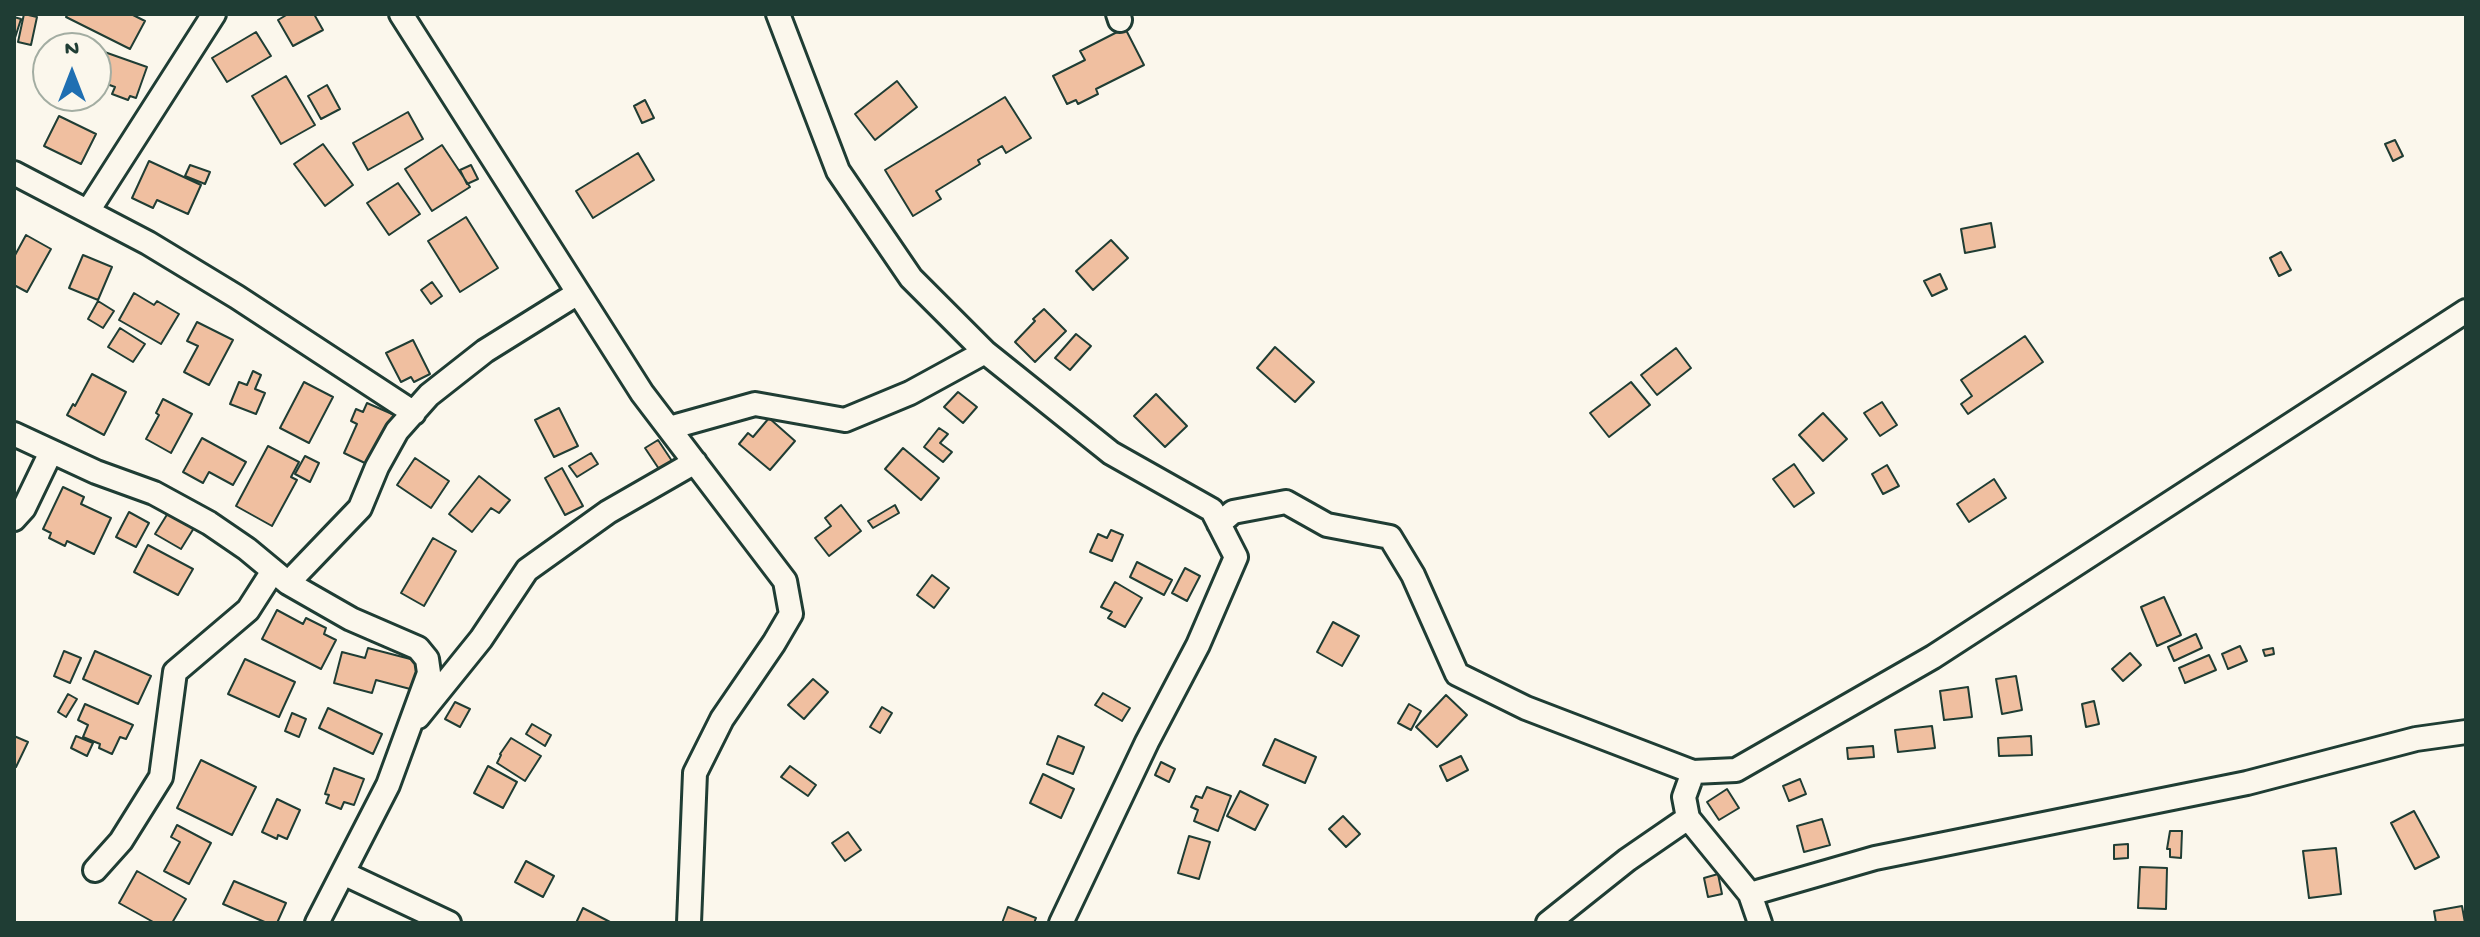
<!DOCTYPE html>
<html>
<head>
<meta charset="utf-8">
<style>
  body { margin:0 }
  #map { position:relative; width:2480px; height:937px; overflow:hidden; background:#fbf7ec; font-family:"Gochi Hand",sans-serif }
  canvas { display:block }
  .frame { position:absolute; inset:0; border:16px solid #1f3d34; pointer-events:none }
  .north { position:absolute; left:32px; top:32px; width:80px; height:80px; box-sizing:border-box; background:#fbf7ec; border:2px solid #a3ada2; border-radius:50%; rotate:0deg; font-size:22px; font-weight:700; line-height:32px; text-align:center; color:#1f3d34 }
  .north::after { content:''; display:block; margin:auto; width:28px; height:36px; background:#1f6fb2; clip-path:polygon(50% 0,100% 100%,50% 72%,0 100%) }
</style>
</head>
<body>
<div id="map">
<canvas width="2480" height="937"></canvas>
<div class="frame"></div>
<div class="north">N</div>
</div>
<script>
const c = document.querySelector('canvas').getContext('2d');
c.lineJoin = 'round';
function paint(path, color) { c.fillStyle = color; c.fill(path, 'evenodd'); }
function trace(path, color, width, dash) { c.strokeStyle = color; c.lineWidth = width; c.lineCap = dash ? 'butt' : 'round'; c.setLineDash(dash || []); c.stroke(path); }
const building = new Path2D(`
  M24,14L37,17L31,45L18,42Z
  M68,14H131L145,21L130,49L66,17Z
  M288,14H314L323,30L293,46L278,20Z
  M14,17L21,19L14,41Z
  M1125,28L1144,65L1096,89L1098,94L1078,104L1076,100L1067,104L1053,76L1085,60L1080,51Z
  M256,32L271,56L227,82L212,58Z
  M96,49L147,67L136,98L130,96L128,100L112,94L115,87L96,80Z
  M48,51V79L34,73L39,63L42,64Z
  M286,76L315,125L281,144L252,96Z
  M897,81L917,107L875,140L855,114Z
  M327,85L340,109L321,119L308,96Z
  M1005,97L1031,138L1006,153L1002,146L978,160L980,164L936,191L941,199L913,216L885,170Z
  M645,100L654,118L642,123L634,106Z
  M408,112L423,139L368,170L353,143Z
  M59,116L96,134L81,164L44,146Z
  M2395,140L2403,156L2393,161L2385,144Z
  M323,144L353,185L325,206L294,164Z
  M442,145L470,187L432,211L405,169Z
  M638,153L654,180L593,218L576,191Z
  M149,161L201,185L188,214L157,200L153,208L132,198Z
  M190,165L210,172L205,184L185,176Z
  M471,165L478,179L467,184L460,170Z
  M398,183L420,214L389,235L367,203Z
  M466,217L498,268L460,292L428,241Z
  M1991,223L1995,247L1965,253L1961,229Z
  M26,235L51,249L27,292L14,285V257Z
  M1111,240L1128,258L1093,290L1076,271Z
  M2281,252L2291,270L2279,276L2270,258Z
  M83,255L112,267L98,300L69,288Z
  M1940,274L1947,289L1932,296L1924,281Z
  M432,282L442,296L431,304L421,290Z
  M134,293L154,305L157,301L179,314L161,344L119,320Z
  M98,301L114,311L103,328L88,319Z
  M1044,309L1066,331L1035,362L1015,342L1035,321L1033,319Z
  M197,322L233,340L209,385L184,372L198,346L187,341Z
  M120,328L145,344L133,362L108,347Z
  M1076,334L1091,346L1070,370L1055,358Z
  M2025,336L2043,362L1968,414L1961,404L1972,396L1961,380Z
  M413,340L430,374L414,382L411,377L401,382L386,353Z
  M1275,347L1314,382L1295,402L1257,368Z
  M1676,348L1691,368L1657,395L1641,375Z
  M253,371L261,375L255,389L265,393L256,414L230,404L239,382L247,385Z
  M92,374L126,392L104,435L67,415L73,404L75,406Z
  M304,382L333,397L309,443L280,428Z
  M1631,382L1650,405L1609,437L1590,413Z
  M958,392L977,407L963,423L944,407Z
  M1156,394L1187,426L1165,447L1134,416Z
  M163,399L192,414L171,453L146,439L159,415L156,413Z
  M1882,402L1897,425L1880,436L1864,413Z
  M367,403L399,417L369,465L344,453L357,424L351,421L356,409L363,412Z
  M559,408L578,446L554,457L535,420Z
  M1823,413L1847,439L1823,461L1799,435Z
  M769,418L795,441L770,470L739,444L748,433L753,437Z
  M939,428L948,434L940,443L952,452L943,462L924,447Z
  M202,438L246,462L233,485L209,472L203,483L183,472Z
  M658,440L674,464L661,472L645,448Z
  M268,446L299,462L291,477L297,480L272,526L236,506Z
  M903,448L939,478L921,500L885,469Z
  M591,453L598,464L577,477L569,466Z
  M305,456L319,463L310,482L295,474Z
  M415,458L449,481L431,508L397,485Z
  M1794,464L1814,493L1794,507L1773,479Z
  M1887,465L1899,486L1883,494L1872,474Z
  M562,468L583,506L565,515L545,478Z
  M479,476L510,500L499,513L491,508L472,532L449,514Z
  M1994,479L2006,498L1969,522L1957,504Z
  M63,487L84,497L81,504L111,518L94,554L67,541L65,546L49,538L51,533L43,529Z
  M841,505L861,531L829,556L815,538L831,526L825,518Z
  M895,505L899,513L873,528L868,521Z
  M129,512L149,523L136,547L116,537Z
  M168,513L194,528L181,549L155,534Z
  M1111,530L1123,535L1112,561L1090,552L1098,534L1107,538Z
  M433,538L456,551L424,606L401,593Z
  M148,545L193,569L178,595L134,572Z
  M1137,562L1172,580L1164,595L1130,577Z
  M1185,568L1200,576L1187,601L1172,593Z
  M932,575L949,588L934,608L917,595Z
  M1115,582L1142,598L1125,627L1108,618L1112,612L1101,607Z
  M2164,597L2181,635L2157,646L2141,607Z
  M277,610L303,624L306,618L326,628L324,634L336,640L321,669L262,639Z
  M1333,622L1359,636L1342,666L1317,652Z
  M2196,634L2202,648L2174,661L2168,647Z
  M2240,646L2247,661L2228,669L2222,654Z
  M368,648L422,662L414,690L376,680L372,693L334,683L342,652L365,658Z
  M2273,648L2274,654L2265,656L2263,650Z
  M64,651L81,658L70,683L54,676Z
  M95,651L151,676L138,704L83,679Z
  M2130,653L2141,665L2123,681L2112,669Z
  M2209,655L2216,670L2185,683L2179,668Z
  M245,659L295,682L279,717L228,694Z
  M2016,676L2022,710L2002,714L1996,679Z
  M813,679L828,692L804,719L788,705Z
  M1968,687L1972,717L1944,720L1940,691Z
  M1103,693L1130,708L1122,721L1095,705Z
  M68,694L77,699L66,717L58,712Z
  M1446,695L1467,715L1437,747L1416,727Z
  M2094,701L2099,724L2086,727L2082,704Z
  M455,702L470,709L460,727L445,719Z
  M85,704L133,725L126,739L120,737L112,754L99,748L100,744L83,737L88,725L78,720Z
  M1409,704L1421,711L1411,730L1398,723Z
  M882,707L892,713L880,733L870,727Z
  M328,708L382,734L373,754L319,728Z
  M292,713L306,719L299,737L285,731Z
  M532,724L551,735L545,746L526,734Z
  M1932,726L1935,748L1898,752L1895,730Z
  M14,736L28,742L16,767L14,766Z
  M76,736L93,743L87,756L71,748Z
  M1058,736L1084,747L1073,774L1047,764Z
  M2031,736L2032,755L1999,756L1998,738Z
  M511,738L541,756L525,781L497,763L501,755L500,754Z
  M1275,739L1316,757L1305,783L1263,765Z
  M1873,746L1874,757L1848,759L1847,748Z
  M1461,756L1468,770L1447,781L1440,766Z
  M201,760L256,787L232,835L177,808Z
  M1161,762L1175,769L1169,782L1155,775Z
  M488,766L517,782L503,808L474,793Z
  M790,766L816,785L808,796L781,777Z
  M334,768L364,779L354,805L344,802L341,809L326,803L329,795L325,794Z
  M1043,774L1074,789L1061,818L1030,803Z
  M1800,779L1806,794L1789,801L1783,786Z
  M1207,787L1231,796L1218,831L1194,821L1198,810L1191,807L1196,796L1202,798Z
  M1727,789L1739,808L1719,820L1707,802Z
  M1240,791L1268,805L1255,830L1227,816Z
  M277,799L300,810L287,839L278,835L277,839L262,832Z
  M2414,811L2439,857L2415,869L2391,823Z
  M1343,816L1360,834L1346,847L1329,829Z
  M1822,819L1830,845L1804,852L1797,826Z
  M177,825L211,843L189,884L164,871L180,842L171,837Z
  M2170,831H2182L2181,858L2170,857V849H2167Z
  M848,832L861,850L845,861L832,843Z
  M1189,836L1210,842L1199,879L1178,873Z
  M2128,844V858L2114,859V845Z
  M2336,848L2341,894L2309,898L2303,851Z
  M526,861L554,876L543,897L515,882Z
  M2140,867L2167,868L2166,909L2138,908Z
  M137,871L186,899L172,923H155L119,903Z
  M1718,874L1722,894L1708,897L1704,878Z
  M234,881L286,903L277,923H267L223,904Z
  M2462,906L2465,923H2436L2434,911Z
  M1008,907L1036,918L1034,923H1002Z
  M583,908L612,923H576Z`);
paint(building, '#f0bfa0');
trace(building, '#1f3d34', 2);
const minor = new Path2D(`
  M401,14L642,393L785,581L791,614L774,643L722,719L695,773L689,923
  M778,14L838,171L911,278L985,352
  M1118,14L1120,20
  M14,173L148,243L237,297L414,413
  M88,211L214,14
  M669,428L755,404L845,420L910,393L985,352L1111,453L1212,510L1236,557L1198,645L1147,742L1061,923
  M14,434L96,472L154,493L209,523L247,549L288,583L351,619L418,648L427,659L429,673L388,785L317,923
  M14,519L24,508L51,452
  M1219,524L1233,512L1286,502L1327,525L1390,537L1413,575L1457,674L1526,708L1693,772
  M288,583L360,508L377,467L397,431L429,395L485,351L578,293
  M418,717L481,639L527,570L608,512L695,462
  M1688,818L1684,797L1693,772L1736,770L1933,657L2466,311
  M95,870L121,841L161,777L175,672L248,610L273,571
  M343,873L449,923
  M1750,894L1760,923
  M1548,923L1627,860L1688,818L1750,894L1875,858L2247,783L2416,739L2466,732`);
trace(minor, '#1f3d34', 28);
trace(minor, '#fbf7ec', 22);
</script>
</body>
</html>
